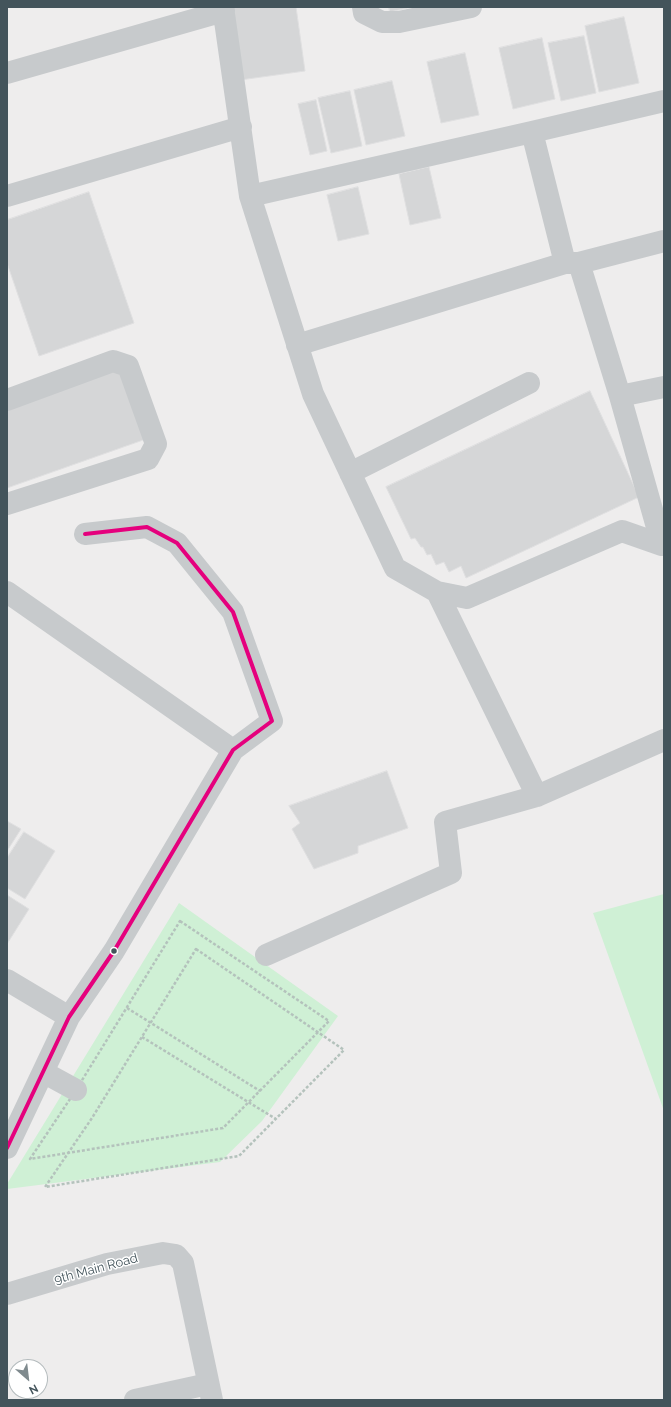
<!DOCTYPE html>
<html>
<head>
<meta charset="utf-8">
<style>
  body { margin:0 }
  #map { position:relative; width:671px; height:1407px; overflow:hidden; background:#eeeded; font-family:Raleway,sans-serif }
  canvas { display:block }
  .frame { position:absolute; inset:0; border:8px solid #43545b; pointer-events:none }
  .north { position:absolute; left:8px; top:1359px; width:40px; height:40px; box-sizing:border-box; background:#fff; border:1px solid #b4bbbd; border-radius:50%; rotate:152deg; font-size:11px; font-weight:700; line-height:16px; text-align:center; color:#43545b }
  .north::after { content:''; display:block; margin:auto; width:14px; height:18px; background:#7f8a8e; clip-path:polygon(50% 0,100% 100%,50% 72%,0 100%) }
</style>
</head>
<body>
<div id="map">
<canvas width="671" height="1407"></canvas>
<div class="frame"></div>
<div class="north">N</div>
</div>
<script>
const c = document.querySelector('canvas').getContext('2d');
c.lineJoin = 'round';
function paint(path, color) { c.fillStyle = color; c.fill(path, 'evenodd'); }
function trace(path, color, width, dash) { c.strokeStyle = color; c.lineWidth = width; c.lineCap = dash ? 'butt' : 'round'; c.setLineDash(dash || []); c.stroke(path); }
function label(font, color, halo, rows, align = 'center') {
  c.font = font + ' Raleway,sans-serif'; c.lineWidth = 3; c.setLineDash([]); c.textBaseline = 'middle'; c.strokeStyle = halo; c.fillStyle = color; for (const [text, x, y, turn = 0] of rows) {
    c.save(); c.translate(x, y); c.rotate((+turn || 0) * Math.PI / 180); c.textAlign = isNaN(turn) ? turn : align; if (halo) c.strokeText(text, 0, 0); c.fillText(text, 0, 0); c.restore();
  }
}
paint(new Path2D(`
  M664,894V1111L593,913Z
  M179,903L338,1016L262,1121L220,1162L7,1189V1184Z`), '#cff0d5');
const building = new Path2D(`
  M230,7H296L305,71L240,80Z
  M389,7H412L390,12Z
  M624,17L639,83L599,92L585,26Z
  M584,36L596,93L561,101L548,43Z
  M542,38L555,99L513,109L499,48Z
  M465,53L479,115L441,123L427,62Z
  M392,81L405,136L366,145L354,90Z
  M350,91L362,146L331,153L318,98Z
  M316,100L327,151L310,155L298,104Z
  M429,167L441,218L410,225L399,174Z
  M358,187L369,234L338,241L327,195Z
  M89,192L134,323L39,356L7,263V220Z
  M121,367L146,439L7,488V406Z
  M590,391L639,497L466,578L461,566L449,572L444,562L436,565L431,554L427,555L423,547H421L415,538L411,539L386,487Z
  M387,771L408,828L358,846V853L314,869L292,829L300,823L289,806Z
  M7,821L21,829L7,851Z
  M24,832L55,851L25,899L7,888V858Z
  M7,895L29,909L7,944Z`);
paint(building, '#d5d6d7');
trace(building, '#dfdfe0', 1);
trace(new Path2D(`
  M180,921L329,1021L223,1128L30,1159L76,1090Z
  M196,949L344,1050L239,1156L45,1187L92,1118Z
  M127,1008L260,1091
  M142,1037L276,1119`), '#b4c2bc', 2.5, [3, 2]);
trace(new Path2D(`
  M223,7L250,196L532,132L664,101
  M363,7L364,13L382,22H399L471,7
  M7,73L224,11
  M532,132L565,263
  M7,196L241,127
  M250,196L313,394L395,568L437,592L467,598L622,531L662,545
  M297,345L565,263H579
  M620,396L664,387
  M7,400L113,361L128,366L156,444L148,459L7,504
  M350,473L529,383
  M662,545L620,396L579,263L664,241
  M7,592L233,750
  M437,592L537,796
  M266,955L451,873L445,822L537,796L664,740
  M7,980L69,1017
  M43,1072L76,1090
  M7,1148L69,1017L114,951L233,750L272,721L233,612L177,543L147,527L85,534
  M7,1294L107,1264L163,1253L176,1255L183,1263L212,1400
  M135,1400L208,1384`), '#c7cacc', 22);
trace(new Path2D(`
  M7,1148L69,1017L114,951L233,750L272,721L233,612L177,543L147,527L85,534`), '#e5007d', 4);
for (const [x, y, r, color] of [
  [114,951,3.5,"#43545b"]
]) { const dot = new Path2D(); dot.arc(x, y, r, 0, 2 * Math.PI); c.fillStyle = color; c.fill(dot); trace(dot, '#fff', 1.5); }
label('13px', '#43545b', '#fff', [
  ["9th Main Road",96,1269,-15]
]);
</script>
</body>
</html>
